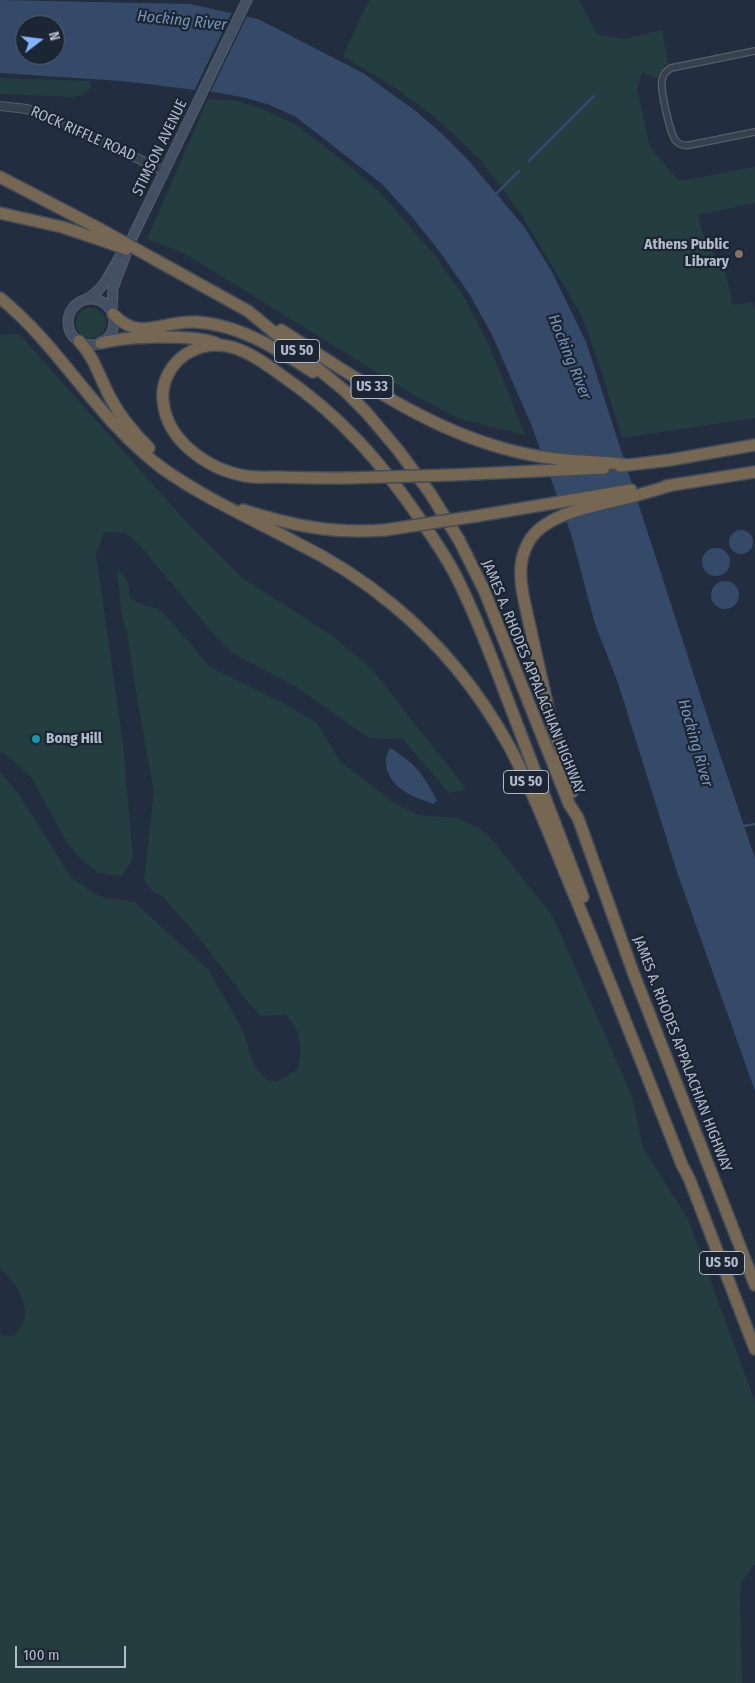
<!DOCTYPE html>
<html>
<head>
<meta charset="utf-8">
<style>
  body { margin:0 }
  #map { position:relative; width:755px; height:1683px; overflow:hidden; background:#222e3f; font-family:"Fira Sans Condensed",sans-serif }
  canvas { display:block }
  .north { position:absolute; left:15px; top:15px; width:50px; height:50px; box-sizing:border-box; background:#1b2534; border:1px solid #576170; border-radius:50%; rotate:75deg; font-size:14px; font-weight:700; line-height:20px; text-align:center; color:#b2bbca }
  .north::after { content:''; display:block; margin:auto; width:18px; height:22px; background:#82b3ff; clip-path:polygon(50% 0,100% 100%,50% 72%,0 100%) }
  .scale { position:absolute; left:15px; top:1646px; width:111px; height:22px; box-sizing:border-box; border:2px solid #b2bbca; border-top:0; padding-left:6px; font-size:15px; line-height:18px; white-space:nowrap; color:#b2bbca; -webkit-text-stroke:4px #1b2534; paint-order:stroke }
</style>
</head>
<body>
<div id="map">
<canvas width="755" height="1683"></canvas>
<div class="north">N</div>
<div class="scale">100 m</div>
</div>
<script>
const c = document.querySelector('canvas').getContext('2d');
c.lineJoin = 'round';
function paint(path, color) { c.fillStyle = color; c.fill(path, 'evenodd'); }
function trace(path, color, width, dash) { c.strokeStyle = color; c.lineWidth = width; c.lineCap = dash ? 'butt' : 'round'; c.setLineDash(dash || []); c.stroke(path); }
function label(font, color, halo, rows, align = 'center') {
  c.font = font + ' "Fira Sans Condensed",sans-serif'; c.lineWidth = 4.5; c.setLineDash([]); c.textBaseline = 'middle'; c.strokeStyle = halo; c.fillStyle = color; for (const [text, x, y, turn = 0] of rows) {
    c.save(); c.translate(x, y); c.rotate((+turn || 0) * Math.PI / 180); c.textAlign = isNaN(turn) ? turn : align; if (halo) c.strokeText(text, 0, 0); c.fillText(text, 0, 0); c.restore();
  }
}
paint(new Path2D(`
  M369,0H579L597,34L623,39L662,30L668,64L662,69L657,79L642,72L637,89L650,147L679,181L755,167V203L698,215L704,238L725,272L733,305L753,302L755,312V418L622,438L600,367L582,316L521,214L480,159L437,119L394,87L343,56Z
  M0,78L90,81L91,88L83,95L72,97L0,94Z
  M208,99L238,101L265,110L293,123L332,152L379,191L436,257L464,297L490,347L525,435L460,419L415,396L184,253L147,239Z
  M76 323a15 15 0 1 1 30 0a15 15 0 1 1-30 0Z
  M19,334L189,525L241,577L334,637L371,668L467,790L449,793L403,739L369,738L295,686L232,653L216,637L143,549L126,533L104,532L96,554L123,744L133,858L122,876L99,873L82,860L67,843L32,778L5,754L0,752V335Z
  M117,569C128,577 130,584 129,597C142,608 148,603 162,611L210,667L287,705L317,723L340,761L394,803L418,815L457,818L479,828L489,836L552,915L632,1096L643,1148L688,1219L755,1402V1564L741,1583L740,1597L742,1683H0V1333L3,1335L14,1336C19,1329 25,1323 25,1314C26,1297 13,1279 0,1269V772L18,793L71,877L96,895L108,898L134,902L208,969L243,1031L253,1063L259,1072L267,1080L278,1081L298,1069C303,1050 301,1028 285,1015L261,1016L249,1003L196,934L162,896L152,891L144,880L154,792L137,699L128,638L122,616Z`), '#243d40');
paint(new Path2D(`
  M0,0L190,4L258,19L363,73L417,112L441,133L469,161L525,228L552,272L586,342L711,728L755,858V1091L677,872L618,683L595,624L571,534L531,424L492,335L470,295L440,252L412,217L382,184L296,117L270,105L246,98L220,93L122,81L0,73ZM25,25H55V55H25Z
  M729 542a12 12 0 1 1 24 0a12 12 0 1 1-24 0Z
  M702 562a14 14 0 1 1 28 0a14 14 0 1 1-28 0Z
  M711 595a14 14 0 1 1 28 0a14 14 0 1 1-28 0Z
  M390,748C415,763 424,775 437,801L433,804C423,800 410,796 401,789C388,779 381,762 390,748Z`), '#344a68');
paint(new Path2D(`
  M233,10L248,14L209,95L193,93Z`), '#222e3f');
trace(new Path2D(`
  M529,161L594,96
  M496,194L519,171
  M744,826L755,824`), '#344a68', 2.5);
const minor = new Path2D(`
  M755,51L671,68C666,71 663,74 662,80C660,89 670,134 676,141C680,145 685,146 690,145L755,132`);
const tertiary = new Path2D(`
  M0,106L27,109L50,117L164,171`);
const secondary = new Path2D(`
  M68 322a23 23 0 1 1 46 0a23 23 0 1 1-46 0Z
  M86,299C104,290 110,273 120,256C123,251 127,245 131,240L247,0
  M112,311L113,288L126,254`);
const motorway = new Path2D(`
  M0,177L102,230
  M0,213L62,227L98,239
  M154,259L248,311L345,391L366,412L398,450L430,493L459,540L484,590L569,804L578,818L633,972L755,1285
  M0,298C61,347 98,421 162,468C204,498 252,519 297,543C332,560 364,581 393,605C440,644 480,693 509,746C536,797 556,852 578,904C614,991 648,1078 682,1165L689,1178L755,1349
  M113,314C141,343 161,320 195,322C239,324 277,349 313,372
  M281,330C350,374 422,426 502,448C523,454 545,458 566,460C587,462 607,461 627,465
  M79,341C95,358 100,379 111,399C121,418 134,433 149,448
  M101,343C128,336 190,334 216,343
  M620,466L670,460L755,445
  M451,475L604,468
  M345,478C323,478 302,478 280,477C269,477 257,478 245,476C208,469 166,441 163,400C161,382 171,364 186,354C222,332 252,354 281,375C340,415 382,463 422,522C434,539 446,557 456,576C480,624 498,675 517,724C539,782 561,839 583,897
  M666,486L755,472
  M243,510C293,526 333,534 385,530
  M477,516L631,490
  M572,792L549,712L524,600C520,580 518,561 528,543C544,512 600,505 631,497C645,493 658,489 672,485`);
trace(minor, '#545e6d', 8);
trace(tertiary, '#545e6d', 10);
trace(secondary, '#545e6d', 11);
trace(motorway, '#414b5a', 14);
trace(minor, '#36404f', 5.5);
trace(tertiary, '#36404f', 8);
trace(secondary, '#434f62', 9);
trace(motorway, '#756752', 11);
const motorwayBridge = new Path2D(`
  M102,230L154,259
  M98,239L126,249
  M345,478L451,475
  M385,530L477,516`);
trace(motorwayBridge, '#414b5a', 14, []);
trace(motorwayBridge, '#756752', 11);
for (const [x, y, r, color] of [
  [739,254,5,"#8d6e63"],
  [36,739,5,"#0f9aa8"]
]) { const dot = new Path2D(); dot.arc(x, y, r, 0, 2 * Math.PI); c.fillStyle = color; c.fill(dot); trace(dot, '#1b2534', 2); }
for (const [x, y, w] of [
  [297,351,45],
  [372,387,42],
  [526,782,45],
  [722,1263,45]
]) { const box = new Path2D(); box.roundRect(x - w / 2, y - 11.5, w, 23, 4); c.fillStyle = '#1b2534'; c.fill(box); trace(box, '#b2bbca', 1); }
label('bold 14px', '#b2bbca', null, [
  ["US 50",297,351],
  ["US 33",372,387],
  ["US 50",526,782],
  ["US 50",722,1263]
]);
label('15px', '#b2bbca', '#1b2534', [
  ["ROCK RIFFLE ROAD",83,134,24],
  ["STIMSON AVENUE",160,148,-64],
  ["JAMES A. RHODES APPALACHIAN HIGHWAY",533,677,68],
  ["JAMES A. RHODES APPALACHIAN HIGHWAY",682,1054,69]
]);
label('bold 15px', '#b2bbca', '#1b2534', [
  ["Athens Public",729,245],
  ["Library",729,262],
  ["Bong Hill",46,739,"left"]
], 'right');
label('italic 16px', '#7792b4', '#1b2534', [
  ["Hocking River",182,21,6],
  ["Hocking River",569,357,68],
  ["Hocking River",695,743,74]
]);
</script>
</body>
</html>
